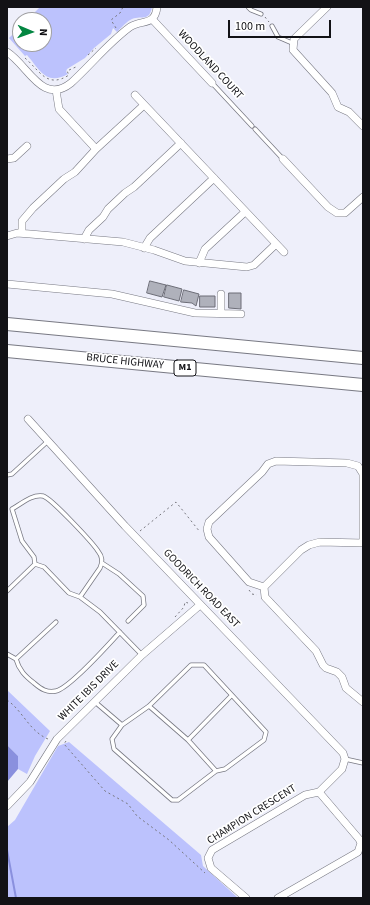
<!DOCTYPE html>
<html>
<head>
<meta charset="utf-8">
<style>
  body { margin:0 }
  #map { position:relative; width:370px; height:905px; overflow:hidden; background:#eeeffa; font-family:"Source Sans 3",sans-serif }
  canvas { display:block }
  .frame { position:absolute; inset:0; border:8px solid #121216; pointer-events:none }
  .north { position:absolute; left:12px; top:12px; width:40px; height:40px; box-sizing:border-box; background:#fff; border:1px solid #a0a0a2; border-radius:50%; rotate:92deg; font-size:11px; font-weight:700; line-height:16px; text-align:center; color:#121216 }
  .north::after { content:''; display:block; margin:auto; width:14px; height:18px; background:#038641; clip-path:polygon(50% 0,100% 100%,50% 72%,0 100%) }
  .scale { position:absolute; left:228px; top:20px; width:103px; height:18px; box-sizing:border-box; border:2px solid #121216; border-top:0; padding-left:5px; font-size:12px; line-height:14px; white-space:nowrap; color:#121216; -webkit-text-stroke:3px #fff; paint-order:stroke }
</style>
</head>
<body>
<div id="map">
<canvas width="370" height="905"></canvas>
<div class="frame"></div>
<div class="north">N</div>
<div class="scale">100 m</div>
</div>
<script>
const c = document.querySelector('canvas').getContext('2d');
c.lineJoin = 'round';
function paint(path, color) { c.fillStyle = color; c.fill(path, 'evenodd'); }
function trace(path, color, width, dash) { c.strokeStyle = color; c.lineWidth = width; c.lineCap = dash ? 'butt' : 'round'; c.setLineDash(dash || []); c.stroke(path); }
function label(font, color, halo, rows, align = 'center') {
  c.font = font + ' "Source Sans 3",sans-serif'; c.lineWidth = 3.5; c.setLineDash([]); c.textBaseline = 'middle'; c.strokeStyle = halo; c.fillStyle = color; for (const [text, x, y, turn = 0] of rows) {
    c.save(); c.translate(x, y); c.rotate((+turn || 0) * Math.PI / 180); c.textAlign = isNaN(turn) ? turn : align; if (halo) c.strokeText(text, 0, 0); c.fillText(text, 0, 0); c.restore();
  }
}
paint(new Path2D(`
  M40,7H152C149,22 143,15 132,19C127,21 121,28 117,32L113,28L111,34L94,48L85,58L67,69L66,72L68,74C46,86 40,70 27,55L25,56L9,38L20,27V44H44V20H27Z
  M7,690L50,731L35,756L27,774L18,769V756L7,745Z
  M69,742L201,855L203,866L238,898H7V827L15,820L58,746Z`), '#bcc2fd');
paint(new Path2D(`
  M7,745L18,756V769L7,782Z`), '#8a90de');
trace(new Path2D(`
  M7,850L16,898`), '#8a90de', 2);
const building = new Path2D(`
  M150,281L166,285L162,297L147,293Z
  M167,285L182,289L179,301L164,297Z
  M184,290L199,294L196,306L192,303L181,302Z
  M229,293H241V309L229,308Z
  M200,296H215V307H200Z`);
paint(building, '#afb1bb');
trace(building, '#6c6d77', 1);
const service = new Path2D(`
  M248,7L251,10L261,14
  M272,26L278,37L292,43
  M212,83L252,126
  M255,129L283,159
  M7,475L12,474L48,441
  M102,563L119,574L143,596L144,605L128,621
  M7,591L35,564
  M80,597L100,568C103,562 102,556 98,551C92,542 51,498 43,496C32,494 21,504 12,509L22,541L34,557L35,564L44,567L69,593L80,597L100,612L142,655
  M56,622L16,659C19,670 25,676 34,683C41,689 47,693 56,691C70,688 109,644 120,632
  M7,654L16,659
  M191,665H204L266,732L264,740L225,769L216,771L178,800H172L114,749L112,739L122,725L149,706Z
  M95,702L122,725
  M149,706L188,740L216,771
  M188,740L232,695
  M345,759L363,763`);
const minor = new Path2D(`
  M327,7L294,39L293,50L332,93L338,107L349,112L363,126
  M152,19L212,83
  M7,52C28,65 42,106 71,83C91,65 108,43 130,27C141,19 155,27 157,7
  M56,90L59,109L96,149
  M135,95L284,252
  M7,159L14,158L27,146
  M283,159L328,207L337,213H345L363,197
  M22,233V221L33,208L64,179L75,172L96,149L144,105
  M7,236L17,233L30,234L123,242L154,250L185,261L247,267L254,265L276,244
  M84,239L89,230L103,217L108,209L125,193L134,187L181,143
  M144,248L150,238L214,178
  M199,263L205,249L245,212
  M7,284L112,294L195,313L241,314
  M221,314V294
  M28,419L125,526L343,753L345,759L342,769L319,792L305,795L212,850L208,858L211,868L246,898
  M264,587L249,582L209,537L207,529L209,522L262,472L268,464L276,461L347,463L358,466L363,474V543
  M264,587L265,597L316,651L323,665L326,668L337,672L342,677L346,688L363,702
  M264,587L301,550L309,545L320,542L363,543
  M7,806L30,782L57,739L142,655L200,605
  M278,898L358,852L361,843L359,839L319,792`);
const motorway = new Path2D(`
  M7,324L363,358
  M7,351L363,385`);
trace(service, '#787983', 5);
trace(minor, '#787983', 8);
trace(motorway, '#787983', 14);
trace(new Path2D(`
  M265,17L269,22
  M116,28L111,20L120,13L123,7
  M88,55L96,48
  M25,58C40,71 47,89 69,75L67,71L78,66
  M140,531L176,502L200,532
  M249,590L252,594L257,595
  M175,617L184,607L185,602L188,603
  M7,700C23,711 29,731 48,739
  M66,741L64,744L105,791L128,804L137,816L169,840L205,873`), '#77777e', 1, [2, 3]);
trace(service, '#fff', 3.5);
trace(minor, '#fff', 7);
trace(motorway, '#fff', 12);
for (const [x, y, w] of [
  [185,368,22]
]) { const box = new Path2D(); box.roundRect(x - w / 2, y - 8, w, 16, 3); c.fillStyle = '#fff'; c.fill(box); trace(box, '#121216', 1); }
label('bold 10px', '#121216', null, [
  ["M1",185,368]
]);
label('11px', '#121216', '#fff', [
  ["WOODLAND COURT",210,65,47],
  ["BRUCE HIGHWAY",125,362,6],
  ["GOODRICH ROAD EAST",201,589,46],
  ["WHITE IBIS DRIVE",89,691,-45],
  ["CHAMPION CRESCENT",252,815,-32]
]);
</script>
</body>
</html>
